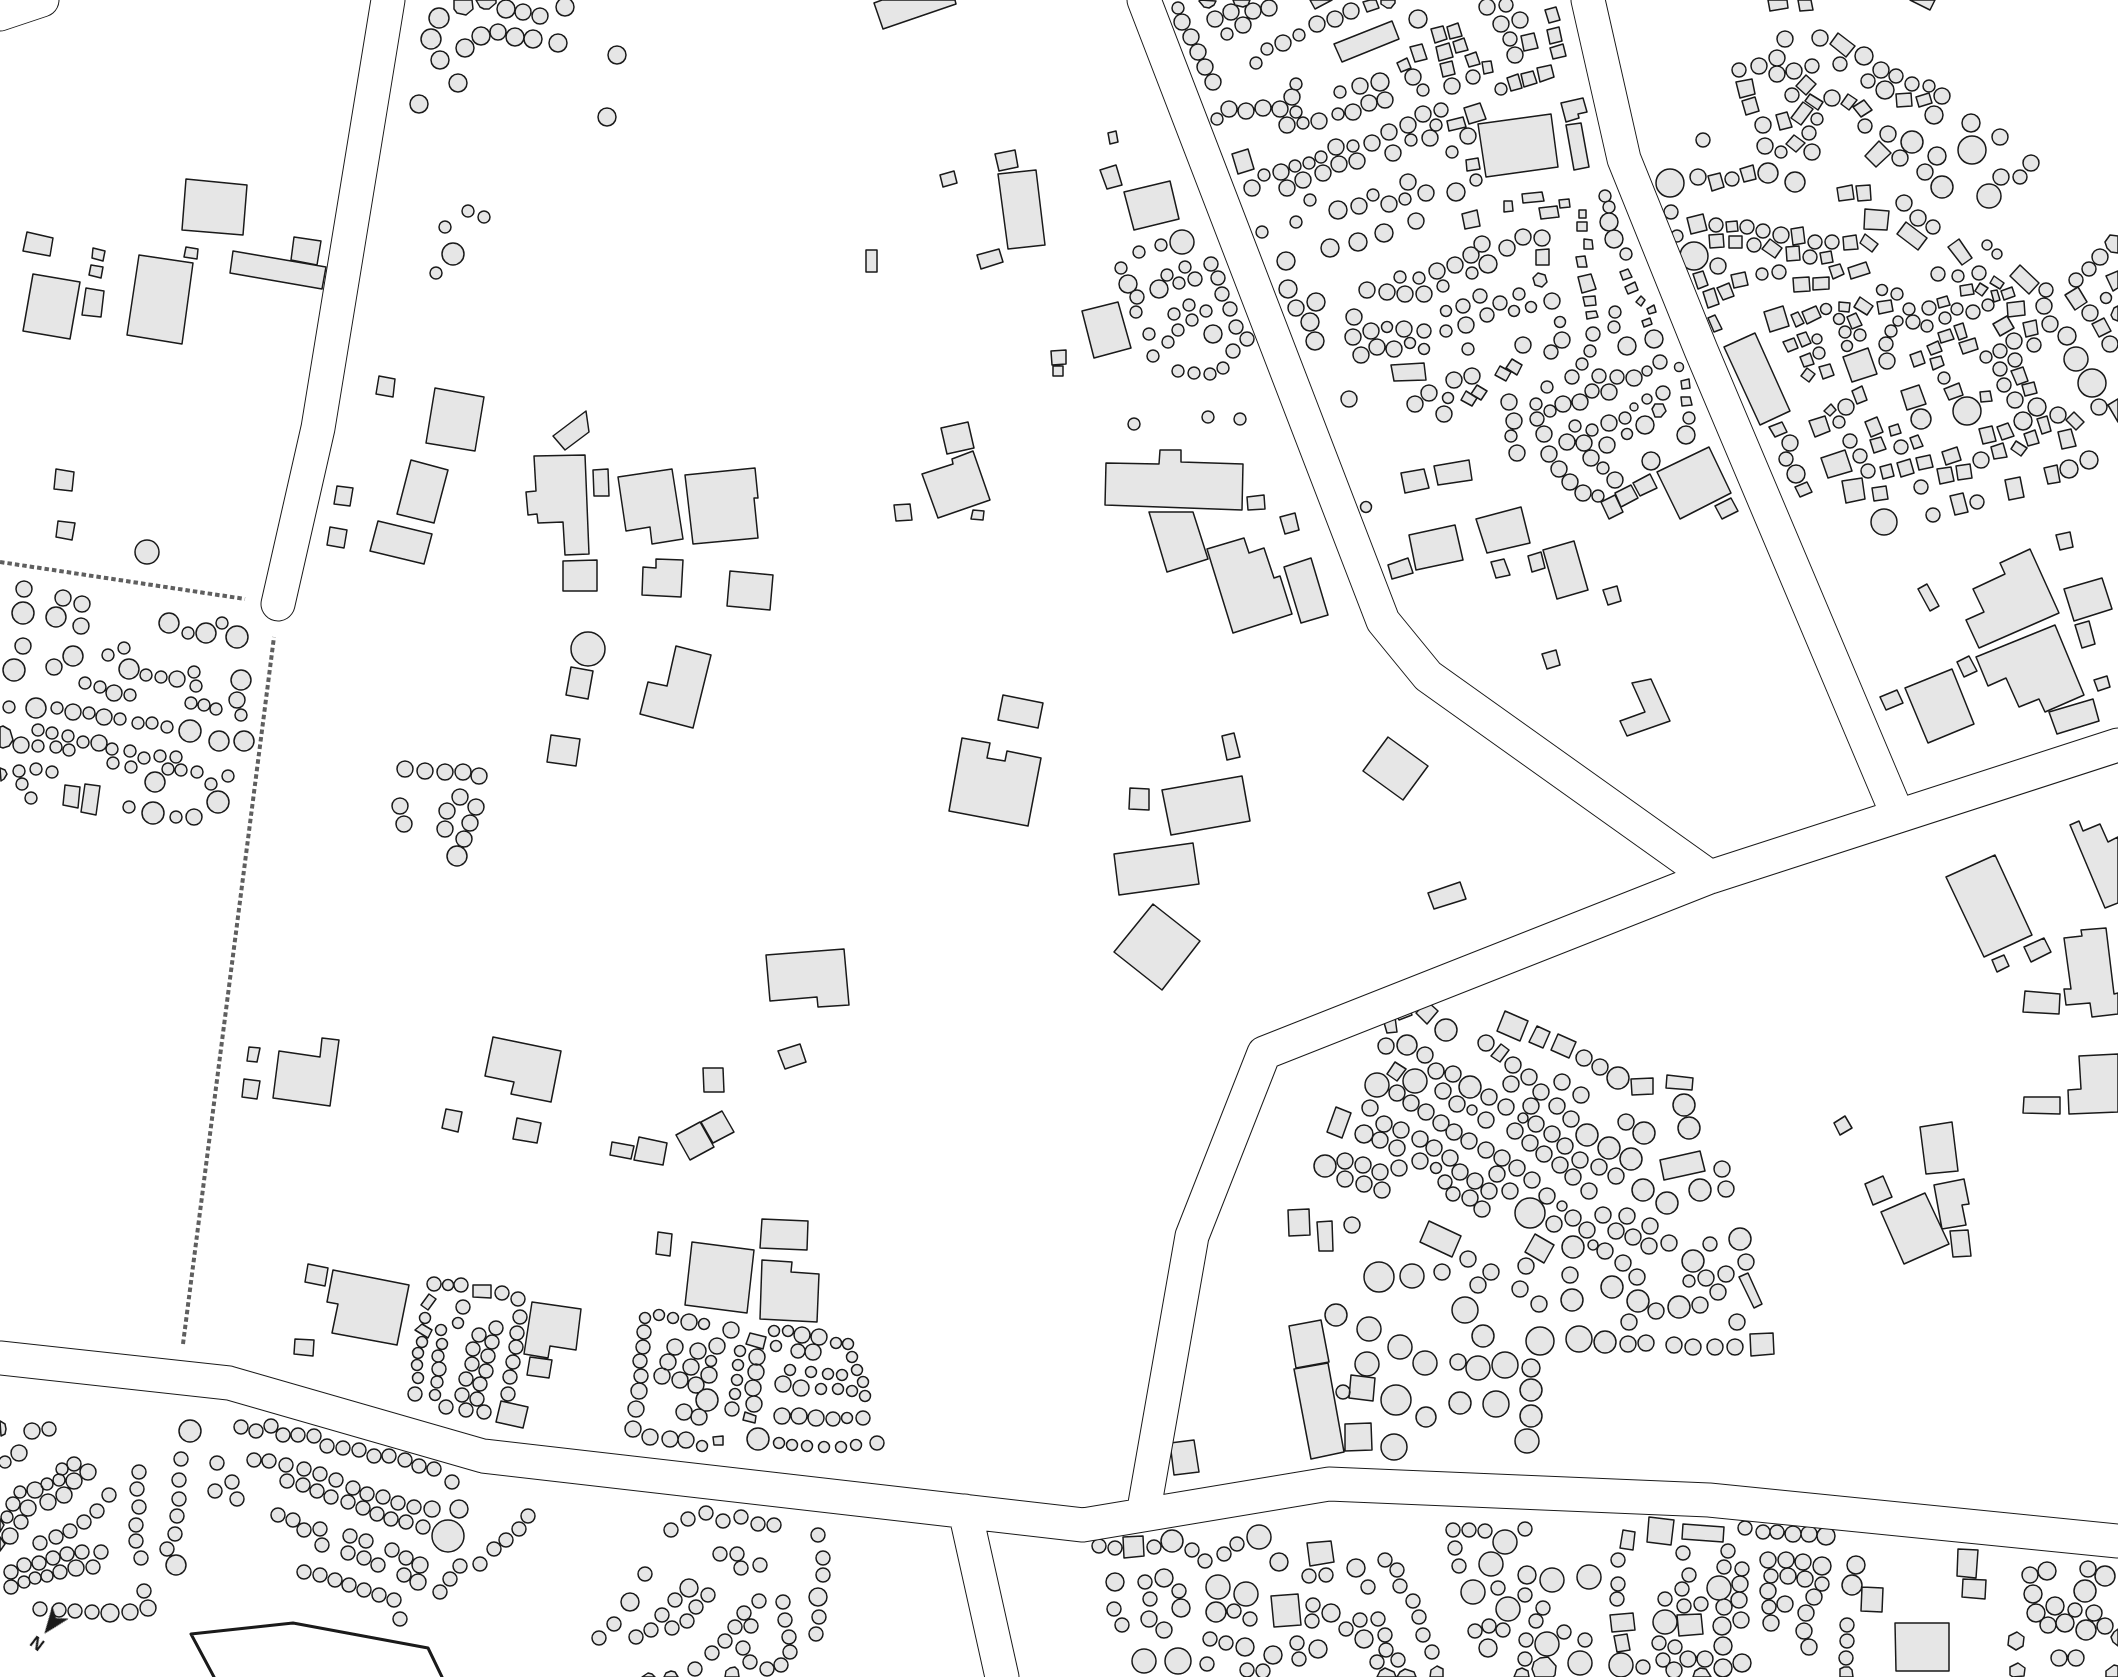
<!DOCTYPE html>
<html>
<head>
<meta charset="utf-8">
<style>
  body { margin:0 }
  #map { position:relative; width:2118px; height:1677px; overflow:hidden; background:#fff; font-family:"Open Sans",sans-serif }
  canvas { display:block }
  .north { position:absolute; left:18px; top:1599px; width:60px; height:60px; -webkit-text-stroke:4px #fff; paint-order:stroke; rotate:217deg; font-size:16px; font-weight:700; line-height:24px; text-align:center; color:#1a1a1a }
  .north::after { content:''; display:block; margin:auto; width:21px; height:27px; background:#1a1a1a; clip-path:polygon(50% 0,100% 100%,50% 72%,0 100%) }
</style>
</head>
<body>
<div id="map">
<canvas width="2118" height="1677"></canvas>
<div class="north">N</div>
</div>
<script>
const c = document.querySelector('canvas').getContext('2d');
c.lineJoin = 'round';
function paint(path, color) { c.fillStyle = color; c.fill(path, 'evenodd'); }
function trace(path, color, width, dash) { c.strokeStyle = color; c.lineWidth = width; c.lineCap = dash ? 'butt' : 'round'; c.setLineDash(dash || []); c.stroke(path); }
const building = new Path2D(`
  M1499 5a7 7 0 1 1 14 0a7 7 0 1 1-14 0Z
  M556 7a9 9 0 1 1 18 0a9 9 0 1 1-18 0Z
  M1479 7a8 8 0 1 1 16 0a8 8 0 1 1-16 0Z
  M1261 8a8 8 0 1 1 16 0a8 8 0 1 1-16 0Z
  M472,0L473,9L466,15L457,13L454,9V0Z
  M476,0H496V3L489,9H484L480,7Z
  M882,0H955L956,4L883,29L874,3Z
  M1233,0H1250L1248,5L1243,7L1235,5Z
  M1310,0H1332L1315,9Z
  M1370,0H1376L1379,8L1367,12L1363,2Z
  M1381,0H1395V3L1391,8H1387L1381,4Z
  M1768,0H1787L1788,8L1770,11Z
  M1798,0H1811L1813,10L1800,11Z
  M1910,0H1935L1930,10Z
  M497 9a9 9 0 1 1 18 0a9 9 0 1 1-18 0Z
  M1199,1L1200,0L1216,1L1214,5L1209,8L1204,7Z
  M1172 8a6 6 0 1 1 12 0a6 6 0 1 1-12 0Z
  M1343 11a8 8 0 1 1 16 0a8 8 0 1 1-16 0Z
  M1245 11a8 8 0 1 1 16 0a8 8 0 1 1-16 0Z
  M515 12a8 8 0 1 1 16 0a8 8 0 1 1-16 0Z
  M1223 12a8 8 0 1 1 16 0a8 8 0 1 1-16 0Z
  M1556,7L1560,20L1549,23L1545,10Z
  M429 18a10 10 0 1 1 20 0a10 10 0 1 1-20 0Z
  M532 16a8 8 0 1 1 16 0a8 8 0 1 1-16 0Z
  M1409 19a9 9 0 1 1 18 0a9 9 0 1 1-18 0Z
  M1327 19a8 8 0 1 1 16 0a8 8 0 1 1-16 0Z
  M1207 19a8 8 0 1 1 16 0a8 8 0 1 1-16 0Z
  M1512 20a8 8 0 1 1 16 0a8 8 0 1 1-16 0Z
  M1174 22a8 8 0 1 1 16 0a8 8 0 1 1-16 0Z
  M1309 24a8 8 0 1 1 16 0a8 8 0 1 1-16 0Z
  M1493 24a8 8 0 1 1 16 0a8 8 0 1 1-16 0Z
  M1235 25a8 8 0 1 1 16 0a8 8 0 1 1-16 0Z
  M1392,21L1399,39L1342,62L1334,44Z
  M1458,23L1462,36L1450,39L1447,27Z
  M490 32a8 8 0 1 1 16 0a8 8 0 1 1-16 0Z
  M1443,26L1447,39L1435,43L1431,29Z
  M1559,27L1562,41L1550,44L1547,30Z
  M472 36a9 9 0 1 1 18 0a9 9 0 1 1-18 0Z
  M1221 34a6 6 0 1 1 12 0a6 6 0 1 1-12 0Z
  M506 37a9 9 0 1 1 18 0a9 9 0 1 1-18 0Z
  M421 39a10 10 0 1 1 20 0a10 10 0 1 1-20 0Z
  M1183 37a8 8 0 1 1 16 0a8 8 0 1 1-16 0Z
  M1293 35a6 6 0 1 1 12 0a6 6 0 1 1-12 0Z
  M1812 38a8 8 0 1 1 16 0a8 8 0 1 1-16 0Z
  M524 39a9 9 0 1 1 18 0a9 9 0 1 1-18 0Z
  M1777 39a8 8 0 1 1 16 0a8 8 0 1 1-16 0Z
  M1503 39a7 7 0 1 1 14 0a7 7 0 1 1-14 0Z
  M1534,33L1538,48L1524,51L1521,36Z
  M1838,33L1855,46L1846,57L1830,44Z
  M549 43a9 9 0 1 1 18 0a9 9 0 1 1-18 0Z
  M1275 43a8 8 0 1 1 16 0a8 8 0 1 1-16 0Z
  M1464,38L1468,50L1456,53L1453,42Z
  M456 48a9 9 0 1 1 18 0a9 9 0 1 1-18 0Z
  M1449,43L1453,57L1439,61L1436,47Z
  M1261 49a6 6 0 1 1 12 0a6 6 0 1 1-12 0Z
  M1190 52a8 8 0 1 1 16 0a8 8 0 1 1-16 0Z
  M1422,44L1427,59L1415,62L1410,47Z
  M1563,44L1566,56L1553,59L1550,48Z
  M608 55a9 9 0 1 1 18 0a9 9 0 1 1-18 0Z
  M1855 56a9 9 0 1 1 18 0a9 9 0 1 1-18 0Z
  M1507 55a8 8 0 1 1 16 0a8 8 0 1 1-16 0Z
  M1769 58a8 8 0 1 1 16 0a8 8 0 1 1-16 0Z
  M431 60a9 9 0 1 1 18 0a9 9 0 1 1-18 0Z
  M1476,52L1480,64L1469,67L1465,56Z
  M1833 64a7 7 0 1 1 14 0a7 7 0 1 1-14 0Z
  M1250 63a6 6 0 1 1 12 0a6 6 0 1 1-12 0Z
  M1751 66a8 8 0 1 1 16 0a8 8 0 1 1-16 0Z
  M1407,58L1411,68L1401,72L1397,63Z
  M1805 66a7 7 0 1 1 14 0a7 7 0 1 1-14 0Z
  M1197 67a8 8 0 1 1 16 0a8 8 0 1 1-16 0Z
  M1452,61L1455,74L1443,77L1440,64Z
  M1491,61L1493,72L1484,74L1482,62Z
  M1873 70a8 8 0 1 1 16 0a8 8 0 1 1-16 0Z
  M1732 70a7 7 0 1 1 14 0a7 7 0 1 1-14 0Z
  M1786 71a8 8 0 1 1 16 0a8 8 0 1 1-16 0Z
  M1551,65L1554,77L1540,82L1537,68Z
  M1769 74a8 8 0 1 1 16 0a8 8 0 1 1-16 0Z
  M1889 76a7 7 0 1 1 14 0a7 7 0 1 1-14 0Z
  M1405 77a8 8 0 1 1 16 0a8 8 0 1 1-16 0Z
  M1466 77a7 7 0 1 1 14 0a7 7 0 1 1-14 0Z
  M1533,71L1537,83L1524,87L1521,74Z
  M1371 82a9 9 0 1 1 18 0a9 9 0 1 1-18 0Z
  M1861 81a7 7 0 1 1 14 0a7 7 0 1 1-14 0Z
  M1205 82a8 8 0 1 1 16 0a8 8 0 1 1-16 0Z
  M1518,74L1522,88L1511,91L1507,78Z
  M449 83a9 9 0 1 1 18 0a9 9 0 1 1-18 0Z
  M1806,75L1816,84L1806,95L1796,86Z
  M1905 84a7 7 0 1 1 14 0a7 7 0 1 1-14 0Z
  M1352 86a8 8 0 1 1 16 0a8 8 0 1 1-16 0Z
  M1290 84a6 6 0 1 1 12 0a6 6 0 1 1-12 0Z
  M1444 86a8 8 0 1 1 16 0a8 8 0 1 1-16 0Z
  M1752,79L1755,94L1740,98L1736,82Z
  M1923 86a6 6 0 1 1 12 0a6 6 0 1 1-12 0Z
  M1876 90a9 9 0 1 1 18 0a9 9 0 1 1-18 0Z
  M1495 89a6 6 0 1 1 12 0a6 6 0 1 1-12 0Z
  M1417 90a6 6 0 1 1 12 0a6 6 0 1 1-12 0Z
  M1334 92a6 6 0 1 1 12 0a6 6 0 1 1-12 0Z
  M1934 96a8 8 0 1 1 16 0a8 8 0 1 1-16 0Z
  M1785 95a7 7 0 1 1 14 0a7 7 0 1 1-14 0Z
  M1284 97a8 8 0 1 1 16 0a8 8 0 1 1-16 0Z
  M1824 98a8 8 0 1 1 16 0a8 8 0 1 1-16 0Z
  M1377 100a8 8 0 1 1 16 0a8 8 0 1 1-16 0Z
  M1911,93L1912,106L1897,107L1896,94Z
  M1929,93L1932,103L1919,107L1916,97Z
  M1810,94L1823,102L1818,110L1805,101Z
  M1848,94L1857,100L1849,110L1841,104Z
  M1361 103a8 8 0 1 1 16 0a8 8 0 1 1-16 0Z
  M410 104a9 9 0 1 1 18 0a9 9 0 1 1-18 0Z
  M1755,97L1759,111L1746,115L1742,101Z
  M1583,98L1587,112L1578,114L1579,118L1566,122L1561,103Z
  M1255 108a8 8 0 1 1 16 0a8 8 0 1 1-16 0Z
  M1864,100L1872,110L1861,117L1853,107Z
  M1272 109a8 8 0 1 1 16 0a8 8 0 1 1-16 0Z
  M1221 109a8 8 0 1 1 16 0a8 8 0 1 1-16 0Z
  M1803,102L1813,109L1801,125L1791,118Z
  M1238 111a8 8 0 1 1 16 0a8 8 0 1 1-16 0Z
  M1480,103L1486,119L1469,124L1464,108Z
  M1434 110a7 7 0 1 1 14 0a7 7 0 1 1-14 0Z
  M1345 112a8 8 0 1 1 16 0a8 8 0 1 1-16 0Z
  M1925 115a9 9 0 1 1 18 0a9 9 0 1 1-18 0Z
  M1415 114a8 8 0 1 1 16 0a8 8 0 1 1-16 0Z
  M1290 112a6 6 0 1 1 12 0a6 6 0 1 1-12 0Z
  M1332 114a6 6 0 1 1 12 0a6 6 0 1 1-12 0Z
  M598 117a9 9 0 1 1 18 0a9 9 0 1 1-18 0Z
  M1787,112L1792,127L1780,130L1776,115Z
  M1811 119a6 6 0 1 1 12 0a6 6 0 1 1-12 0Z
  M1311 121a8 8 0 1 1 16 0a8 8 0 1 1-16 0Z
  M1211 119a6 6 0 1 1 12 0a6 6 0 1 1-12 0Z
  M1962 123a9 9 0 1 1 18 0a9 9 0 1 1-18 0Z
  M1551,114L1558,167L1486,177L1478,124Z
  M1279 125a8 8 0 1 1 16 0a8 8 0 1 1-16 0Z
  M1400 125a8 8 0 1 1 16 0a8 8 0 1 1-16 0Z
  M1755 125a8 8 0 1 1 16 0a8 8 0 1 1-16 0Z
  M1297 123a6 6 0 1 1 12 0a6 6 0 1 1-12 0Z
  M1463,117L1466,127L1449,131L1447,121Z
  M1858 126a7 7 0 1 1 14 0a7 7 0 1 1-14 0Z
  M1430 125a6 6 0 1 1 12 0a6 6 0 1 1-12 0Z
  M1581,123L1589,167L1574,170L1566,125Z
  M1381 132a8 8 0 1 1 16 0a8 8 0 1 1-16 0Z
  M1802 133a7 7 0 1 1 14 0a7 7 0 1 1-14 0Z
  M1880 134a8 8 0 1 1 16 0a8 8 0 1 1-16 0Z
  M1460 136a8 8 0 1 1 16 0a8 8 0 1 1-16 0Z
  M1992 137a8 8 0 1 1 16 0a8 8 0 1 1-16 0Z
  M1422 138a8 8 0 1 1 16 0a8 8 0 1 1-16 0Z
  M1116,131L1118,142L1110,144L1108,133Z
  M1901 142a11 11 0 1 1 22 0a11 11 0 1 1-22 0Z
  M1696 140a7 7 0 1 1 14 0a7 7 0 1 1-14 0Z
  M1405 140a6 6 0 1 1 12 0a6 6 0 1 1-12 0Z
  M1364 143a8 8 0 1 1 16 0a8 8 0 1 1-16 0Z
  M1794,135L1805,143L1796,152L1786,144Z
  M1958 150a14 14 0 1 1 28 0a14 14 0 1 1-28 0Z
  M1757 146a8 8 0 1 1 16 0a8 8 0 1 1-16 0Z
  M1328 147a8 8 0 1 1 16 0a8 8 0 1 1-16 0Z
  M1347 146a6 6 0 1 1 12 0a6 6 0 1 1-12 0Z
  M1879,141L1891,153L1876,167L1865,156Z
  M1804 152a8 8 0 1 1 16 0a8 8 0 1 1-16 0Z
  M1385 153a8 8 0 1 1 16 0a8 8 0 1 1-16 0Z
  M1775 152a6 6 0 1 1 12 0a6 6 0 1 1-12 0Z
  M1446 152a6 6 0 1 1 12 0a6 6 0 1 1-12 0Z
  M1928 156a9 9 0 1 1 18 0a9 9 0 1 1-18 0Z
  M1248,149L1254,169L1238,174L1232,154Z
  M1892 158a8 8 0 1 1 16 0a8 8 0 1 1-16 0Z
  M1015,150L1018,167L999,171L995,154Z
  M1315 157a6 6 0 1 1 12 0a6 6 0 1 1-12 0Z
  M1349 161a8 8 0 1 1 16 0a8 8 0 1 1-16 0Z
  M2023 163a8 8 0 1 1 16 0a8 8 0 1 1-16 0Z
  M1331 164a8 8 0 1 1 16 0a8 8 0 1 1-16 0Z
  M1303 163a6 6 0 1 1 12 0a6 6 0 1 1-12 0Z
  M1478,158L1480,169L1467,171L1466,160Z
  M1289 166a6 6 0 1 1 12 0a6 6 0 1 1-12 0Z
  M1758 173a10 10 0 1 1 20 0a10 10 0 1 1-20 0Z
  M1917 172a8 8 0 1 1 16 0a8 8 0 1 1-16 0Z
  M1273 172a8 8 0 1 1 16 0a8 8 0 1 1-16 0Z
  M1315 173a8 8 0 1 1 16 0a8 8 0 1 1-16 0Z
  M1116,165L1122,185L1107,189L1100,170Z
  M1753,165L1756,179L1744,182L1740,169Z
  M1656 183a14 14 0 1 1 28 0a14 14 0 1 1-28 0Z
  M1258 175a6 6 0 1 1 12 0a6 6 0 1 1-12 0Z
  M1993 177a8 8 0 1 1 16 0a8 8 0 1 1-16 0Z
  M1690 177a8 8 0 1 1 16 0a8 8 0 1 1-16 0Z
  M1036,170L1045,245L1008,249L998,174Z
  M2013 177a7 7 0 1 1 14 0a7 7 0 1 1-14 0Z
  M954,171L957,183L943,187L940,175Z
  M1725 179a7 7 0 1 1 14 0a7 7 0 1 1-14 0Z
  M1295 180a8 8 0 1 1 16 0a8 8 0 1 1-16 0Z
  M1785 182a10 10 0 1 1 20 0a10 10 0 1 1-20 0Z
  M1720,173L1724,187L1712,191L1708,176Z
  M1400 182a8 8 0 1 1 16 0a8 8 0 1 1-16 0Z
  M1470 180a6 6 0 1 1 12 0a6 6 0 1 1-12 0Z
  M1931 187a11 11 0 1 1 22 0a11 11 0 1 1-22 0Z
  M186,179L247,185L243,235L182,230Z
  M1244 188a8 8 0 1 1 16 0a8 8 0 1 1-16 0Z
  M1279 188a8 8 0 1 1 16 0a8 8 0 1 1-16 0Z
  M1170,181L1179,219L1134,230L1124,192Z
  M1447 192a9 9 0 1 1 18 0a9 9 0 1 1-18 0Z
  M1977 196a12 12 0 1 1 24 0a12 12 0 1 1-24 0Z
  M1418 193a8 8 0 1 1 16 0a8 8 0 1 1-16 0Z
  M1852,185L1854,199L1839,201L1837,188Z
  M1870,185L1871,200L1858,201L1856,186Z
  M1367 195a6 6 0 1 1 12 0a6 6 0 1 1-12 0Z
  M1599 196a6 6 0 1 1 12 0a6 6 0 1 1-12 0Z
  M1542,192L1544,201L1523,203L1522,194Z
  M1399 199a6 6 0 1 1 12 0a6 6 0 1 1-12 0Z
  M1304 200a6 6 0 1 1 12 0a6 6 0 1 1-12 0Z
  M1896 203a8 8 0 1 1 16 0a8 8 0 1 1-16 0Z
  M1381 204a8 8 0 1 1 16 0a8 8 0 1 1-16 0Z
  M1351 206a8 8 0 1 1 16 0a8 8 0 1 1-16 0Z
  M1569,199L1570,207L1560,208L1559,200Z
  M1329 210a9 9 0 1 1 18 0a9 9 0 1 1-18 0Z
  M1504,201H1512L1513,211L1504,212Z
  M1603 207a6 6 0 1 1 12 0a6 6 0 1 1-12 0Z
  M1664 212a7 7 0 1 1 14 0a7 7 0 1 1-14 0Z
  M462 211a6 6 0 1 1 12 0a6 6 0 1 1-12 0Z
  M1557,206L1559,217L1541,219L1539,208Z
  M1865,209L1889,211L1887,230L1864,229Z
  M1477,210L1480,226L1465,229L1462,214Z
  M1579,210H1586V218H1579Z
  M1910 218a8 8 0 1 1 16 0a8 8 0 1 1-16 0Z
  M478 217a6 6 0 1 1 12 0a6 6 0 1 1-12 0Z
  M1408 221a8 8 0 1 1 16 0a8 8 0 1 1-16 0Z
  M1600 222a9 9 0 1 1 18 0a9 9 0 1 1-18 0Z
  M1703,214L1707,230L1691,234L1687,218Z
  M1290 222a6 6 0 1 1 12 0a6 6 0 1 1-12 0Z
  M1709 225a7 7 0 1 1 14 0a7 7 0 1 1-14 0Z
  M1926 227a7 7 0 1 1 14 0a7 7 0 1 1-14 0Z
  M1740 227a7 7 0 1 1 14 0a7 7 0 1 1-14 0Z
  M439 227a6 6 0 1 1 12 0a6 6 0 1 1-12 0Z
  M1737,221L1738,231L1727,232L1726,222Z
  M1577,222H1587V231H1577Z
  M1906,222L1927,238L1918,250L1897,234Z
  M1375 233a9 9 0 1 1 18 0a9 9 0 1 1-18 0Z
  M1756 231a7 7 0 1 1 14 0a7 7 0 1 1-14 0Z
  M1256 232a6 6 0 1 1 12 0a6 6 0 1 1-12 0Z
  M1803,227L1805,243L1793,245L1791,229Z
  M1773 235a8 8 0 1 1 16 0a8 8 0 1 1-16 0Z
  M1515 237a8 8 0 1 1 16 0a8 8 0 1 1-16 0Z
  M1671 236a6 6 0 1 1 12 0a6 6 0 1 1-12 0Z
  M1170 242a12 12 0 1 1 24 0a12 12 0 1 1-24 0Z
  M1534 238a8 8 0 1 1 16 0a8 8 0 1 1-16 0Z
  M1605 239a9 9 0 1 1 18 0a9 9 0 1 1-18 0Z
  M27,232L53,238L50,256L23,251Z
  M1349 242a9 9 0 1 1 18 0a9 9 0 1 1-18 0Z
  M1723,234L1724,247L1710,248L1709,235Z
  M1865,234L1878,244L1872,252L1860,243Z
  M1808 242a7 7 0 1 1 14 0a7 7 0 1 1-14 0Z
  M1825 242a7 7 0 1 1 14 0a7 7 0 1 1-14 0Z
  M1856,235L1858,249L1844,250L1843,237Z
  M2110,235L2118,236V253L2111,252L2107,248L2105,242Z
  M1474 244a8 8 0 1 1 16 0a8 8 0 1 1-16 0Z
  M1729,236H1742V248H1729Z
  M294,237L321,241L317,265L291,260Z
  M1747 245a7 7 0 1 1 14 0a7 7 0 1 1-14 0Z
  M1321 248a9 9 0 1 1 18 0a9 9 0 1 1-18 0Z
  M1584,239L1592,240L1593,249H1584Z
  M1770,239L1782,248L1775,258L1762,249Z
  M1959,239L1972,258L1962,265L1948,247Z
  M1155 245a6 6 0 1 1 12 0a6 6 0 1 1-12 0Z
  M1499 248a8 8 0 1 1 16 0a8 8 0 1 1-16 0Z
  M1982 245a5 5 0 1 1 10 0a5 5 0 1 1-10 0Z
  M1680 256a14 14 0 1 1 28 0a14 14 0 1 1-28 0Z
  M442 254a11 11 0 1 1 22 0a11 11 0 1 1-22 0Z
  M1799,246L1800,260L1787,261L1786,247Z
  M1133 252a6 6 0 1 1 12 0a6 6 0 1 1-12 0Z
  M1463 255a8 8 0 1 1 16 0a8 8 0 1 1-16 0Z
  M186,247L198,249L197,259L184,257Z
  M93,248L105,251L103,261L92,258Z
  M1620 254a6 6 0 1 1 12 0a6 6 0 1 1-12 0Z
  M1992 254a5 5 0 1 1 10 0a5 5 0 1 1-10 0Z
  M999,249L1003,262L981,269L977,255Z
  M1549,249V265H1536V250Z
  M2092 257a8 8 0 1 1 16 0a8 8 0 1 1-16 0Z
  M1803 257a7 7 0 1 1 14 0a7 7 0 1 1-14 0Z
  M866,250H877V272H866Z
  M233,251L326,267L322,289L230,273Z
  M1831,251L1833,262L1822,264L1820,253Z
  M1277 261a9 9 0 1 1 18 0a9 9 0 1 1-18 0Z
  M1479 264a9 9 0 1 1 18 0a9 9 0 1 1-18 0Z
  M139,255L193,263L182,344L127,335Z
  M1585,256L1587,267H1578L1576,257Z
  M1447 265a8 8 0 1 1 16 0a8 8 0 1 1-16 0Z
  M1204 264a7 7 0 1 1 14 0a7 7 0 1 1-14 0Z
  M1710 266a8 8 0 1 1 16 0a8 8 0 1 1-16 0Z
  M1179 267a6 6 0 1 1 12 0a6 6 0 1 1-12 0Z
  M2082 269a7 7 0 1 1 14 0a7 7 0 1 1-14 0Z
  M1866,262L1870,273L1851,279L1848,268Z
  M1115 268a6 6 0 1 1 12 0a6 6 0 1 1-12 0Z
  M1429 271a8 8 0 1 1 16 0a8 8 0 1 1-16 0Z
  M1840,264L1844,274L1833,279L1829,267Z
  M1772 272a7 7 0 1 1 14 0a7 7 0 1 1-14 0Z
  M91,265L103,267L101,278L89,275Z
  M2020,265L2039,283L2029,294L2010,276Z
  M1972 273a7 7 0 1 1 14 0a7 7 0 1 1-14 0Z
  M1466 273a6 6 0 1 1 12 0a6 6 0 1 1-12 0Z
  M430 273a6 6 0 1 1 12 0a6 6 0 1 1-12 0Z
  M1931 274a7 7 0 1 1 14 0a7 7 0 1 1-14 0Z
  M1756 274a6 6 0 1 1 12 0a6 6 0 1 1-12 0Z
  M1628,269L1632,277L1623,280L1620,272Z
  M1161 275a6 6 0 1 1 12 0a6 6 0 1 1-12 0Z
  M1952 276a6 6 0 1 1 12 0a6 6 0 1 1-12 0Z
  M1703,271L1708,285L1698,289L1693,274Z
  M2118,271V288L2113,291L2106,276Z
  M1394 277a6 6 0 1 1 12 0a6 6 0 1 1-12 0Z
  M1211 278a7 7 0 1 1 14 0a7 7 0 1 1-14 0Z
  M1413 278a6 6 0 1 1 12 0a6 6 0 1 1-12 0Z
  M1745,272L1748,285L1734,288L1731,275Z
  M1188 279a7 7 0 1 1 14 0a7 7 0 1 1-14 0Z
  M2069 280a7 7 0 1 1 14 0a7 7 0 1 1-14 0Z
  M1538,273L1545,275L1547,282L1542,287L1535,285L1533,278Z
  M33,274L80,282L70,339L23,331Z
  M1591,274L1596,289L1582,293L1578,277Z
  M1119 284a9 9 0 1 1 18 0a9 9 0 1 1-18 0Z
  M1994,276L2004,283L2000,289L1990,283Z
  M1809,277L1810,291L1794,292L1793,278Z
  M1829,277V289L1813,290V278Z
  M1173 283a6 6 0 1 1 12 0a6 6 0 1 1-12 0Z
  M1150 289a9 9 0 1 1 18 0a9 9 0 1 1-18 0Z
  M1279 289a9 9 0 1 1 18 0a9 9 0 1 1-18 0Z
  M1437 286a6 6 0 1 1 12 0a6 6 0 1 1-12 0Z
  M1359 290a8 8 0 1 1 16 0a8 8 0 1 1-16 0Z
  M1635,282L1638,290L1628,294L1625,287Z
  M1729,283L1734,296L1723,300L1717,288Z
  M1980,283L1988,288L1982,296L1975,291Z
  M2039 290a7 7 0 1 1 14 0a7 7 0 1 1-14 0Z
  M1379 292a8 8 0 1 1 16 0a8 8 0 1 1-16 0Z
  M1972,284L1974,294L1961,296L1960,286Z
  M1876.5 290a5.5 5.5 0 1 1 11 0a5.5 5.5 0 1 1-11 0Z
  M1397 294a8 8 0 1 1 16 0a8 8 0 1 1-16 0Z
  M1416 294a8 8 0 1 1 16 0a8 8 0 1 1-16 0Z
  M2012,287L2015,296L2004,300L2001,291Z
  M2078,287L2087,302L2075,310L2065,295Z
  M1215 294a7 7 0 1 1 14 0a7 7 0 1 1-14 0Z
  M1891 294a6 6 0 1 1 12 0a6 6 0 1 1-12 0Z
  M86,288L104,291L101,317L82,315Z
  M1714,288L1719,304L1708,308L1703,292Z
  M1513 294a6 6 0 1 1 12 0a6 6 0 1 1-12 0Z
  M1473 296a7 7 0 1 1 14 0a7 7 0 1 1-14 0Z
  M1997,290L2000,300L1994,302L1991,291Z
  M1130 297a7 7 0 1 1 14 0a7 7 0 1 1-14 0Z
  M2100.5 298a5.5 5.5 0 1 1 11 0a5.5 5.5 0 1 1-11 0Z
  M1307 302a9 9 0 1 1 18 0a9 9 0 1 1-18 0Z
  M1544 301a8 8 0 1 1 16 0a8 8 0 1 1-16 0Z
  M1493 303a7 7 0 1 1 14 0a7 7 0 1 1-14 0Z
  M1595,296L1596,305L1585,306L1583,297Z
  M1641,296L1645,300L1641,306L1636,302Z
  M1947,296L1950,305L1939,308L1937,299Z
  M1860,297L1873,306L1867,315L1854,307Z
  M2036 306a8 8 0 1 1 16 0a8 8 0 1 1-16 0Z
  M1456 306a7 7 0 1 1 14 0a7 7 0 1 1-14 0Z
  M1183 305a6 6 0 1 1 12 0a6 6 0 1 1-12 0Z
  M1982 305a6 6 0 1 1 12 0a6 6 0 1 1-12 0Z
  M1288 308a8 8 0 1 1 16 0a8 8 0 1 1-16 0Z
  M1891,300L1893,311L1879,314L1877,302Z
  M2024,301L2025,315L2008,317L2007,303Z
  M1525.5 307a5.5 5.5 0 1 1 11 0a5.5 5.5 0 1 1-11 0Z
  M1922 308a7 7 0 1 1 14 0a7 7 0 1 1-14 0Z
  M1118,302L1131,348L1094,358L1082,311Z
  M1839,302L1850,303L1849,312L1839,311Z
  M1223 309a7 7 0 1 1 14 0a7 7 0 1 1-14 0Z
  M1903 309a6 6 0 1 1 12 0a6 6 0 1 1-12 0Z
  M1951 309a6 6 0 1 1 12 0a6 6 0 1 1-12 0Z
  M1820.5 309a5.5 5.5 0 1 1 11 0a5.5 5.5 0 1 1-11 0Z
  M1966 312a7 7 0 1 1 14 0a7 7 0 1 1-14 0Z
  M1654,305L1656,312L1649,314L1647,309Z
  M2082 313a8 8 0 1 1 16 0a8 8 0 1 1-16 0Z
  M1200 311a6 6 0 1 1 12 0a6 6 0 1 1-12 0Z
  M1508.5 311a5.5 5.5 0 1 1 11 0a5.5 5.5 0 1 1-11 0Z
  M1440.5 311a5.5 5.5 0 1 1 11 0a5.5 5.5 0 1 1-11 0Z
  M1783,306L1789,326L1770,332L1764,312Z
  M1816,306L1821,317L1807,324L1802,312Z
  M2118,306V321L2113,319L2111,315L2114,308Z
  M1130 312a6 6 0 1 1 12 0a6 6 0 1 1-12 0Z
  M1609 312a6 6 0 1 1 12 0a6 6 0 1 1-12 0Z
  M1480 315a7 7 0 1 1 14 0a7 7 0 1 1-14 0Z
  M1168 314a6 6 0 1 1 12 0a6 6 0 1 1-12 0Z
  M1346 317a8 8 0 1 1 16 0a8 8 0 1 1-16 0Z
  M1596,311L1598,317L1587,319L1586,312Z
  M1798,312L1804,323L1796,327L1791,315Z
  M1939 318a6 6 0 1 1 12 0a6 6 0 1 1-12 0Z
  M1301 322a9 9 0 1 1 18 0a9 9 0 1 1-18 0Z
  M1856,313L1862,325L1852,329L1847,317Z
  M1833.5 319a5.5 5.5 0 1 1 11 0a5.5 5.5 0 1 1-11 0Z
  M1186 320a6 6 0 1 1 12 0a6 6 0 1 1-12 0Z
  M1715,315L1722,329L1714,332L1708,318Z
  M1906 322a7 7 0 1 1 14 0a7 7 0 1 1-14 0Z
  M2042 324a8 8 0 1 1 16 0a8 8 0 1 1-16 0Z
  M2007,316L2014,328L2000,336L1993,324Z
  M1893 321a5 5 0 1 1 10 0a5 5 0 1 1-10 0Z
  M1554.5 322a5.5 5.5 0 1 1 11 0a5.5 5.5 0 1 1-11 0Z
  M1458 325a8 8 0 1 1 16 0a8 8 0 1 1-16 0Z
  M1650,318L1652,324L1644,327L1642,321Z
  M2104,318L2111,331L2099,337L2092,324Z
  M1921 326a6 6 0 1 1 12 0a6 6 0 1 1-12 0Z
  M2036,320L2038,334L2026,337L2023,323Z
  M1229 327a7 7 0 1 1 14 0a7 7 0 1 1-14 0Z
  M1396 329a8 8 0 1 1 16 0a8 8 0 1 1-16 0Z
  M1608 327a6 6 0 1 1 12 0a6 6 0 1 1-12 0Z
  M1381.5 327a5.5 5.5 0 1 1 11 0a5.5 5.5 0 1 1-11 0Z
  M1363 331a8 8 0 1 1 16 0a8 8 0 1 1-16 0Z
  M1963,323L1967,337L1959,340L1954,326Z
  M1172 330a6 6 0 1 1 12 0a6 6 0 1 1-12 0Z
  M1417 331a7 7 0 1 1 14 0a7 7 0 1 1-14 0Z
  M1204 334a9 9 0 1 1 18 0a9 9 0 1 1-18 0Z
  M1885 331a6 6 0 1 1 12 0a6 6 0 1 1-12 0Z
  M1440 331a6 6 0 1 1 12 0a6 6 0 1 1-12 0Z
  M1839 332a6 6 0 1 1 12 0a6 6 0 1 1-12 0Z
  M2058 336a9 9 0 1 1 18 0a9 9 0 1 1-18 0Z
  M1586 334a7 7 0 1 1 14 0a7 7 0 1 1-14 0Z
  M1143 334a6 6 0 1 1 12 0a6 6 0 1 1-12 0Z
  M1345 337a8 8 0 1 1 16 0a8 8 0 1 1-16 0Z
  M1950,329L1954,339L1941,343L1938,333Z
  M1854 335a6 6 0 1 1 12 0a6 6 0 1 1-12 0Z
  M1645 339a9 9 0 1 1 18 0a9 9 0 1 1-18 0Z
  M1554 340a8 8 0 1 1 16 0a8 8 0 1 1-16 0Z
  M1306 341a9 9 0 1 1 18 0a9 9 0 1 1-18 0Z
  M1806,332L1811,343L1802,347L1797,335Z
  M1240 339a7 7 0 1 1 14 0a7 7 0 1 1-14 0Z
  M2006 341a8 8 0 1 1 16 0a8 8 0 1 1-16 0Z
  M1755,333L1790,411L1760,425L1724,347Z
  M1812 339a5 5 0 1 1 10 0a5 5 0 1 1-10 0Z
  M1162 342a6 6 0 1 1 12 0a6 6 0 1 1-12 0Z
  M2102 344a8 8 0 1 1 16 0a8 8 0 1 1-16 0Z
  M1515 345a8 8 0 1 1 16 0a8 8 0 1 1-16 0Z
  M1618 346a9 9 0 1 1 18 0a9 9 0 1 1-18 0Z
  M1404.5 343a5.5 5.5 0 1 1 11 0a5.5 5.5 0 1 1-11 0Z
  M1879 344a7 7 0 1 1 14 0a7 7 0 1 1-14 0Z
  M2027 345a7 7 0 1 1 14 0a7 7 0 1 1-14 0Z
  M1794,338L1798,348L1788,352L1783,342Z
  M1975,338L1978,349L1963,354L1959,343Z
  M1369 347a8 8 0 1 1 16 0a8 8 0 1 1-16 0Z
  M1841.5 346a5.5 5.5 0 1 1 11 0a5.5 5.5 0 1 1-11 0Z
  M1386 349a8 8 0 1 1 16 0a8 8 0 1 1-16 0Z
  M1938,341L1942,351L1931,355L1927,346Z
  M1462 349a6 6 0 1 1 12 0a6 6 0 1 1-12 0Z
  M1418.5 349a5.5 5.5 0 1 1 11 0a5.5 5.5 0 1 1-11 0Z
  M1226 351a7 7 0 1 1 14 0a7 7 0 1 1-14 0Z
  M1993 351a7 7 0 1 1 14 0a7 7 0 1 1-14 0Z
  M1544 352a7 7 0 1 1 14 0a7 7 0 1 1-14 0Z
  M1584 351a6 6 0 1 1 12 0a6 6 0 1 1-12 0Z
  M1813 353a6 6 0 1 1 12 0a6 6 0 1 1-12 0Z
  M1353 355a8 8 0 1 1 16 0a8 8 0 1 1-16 0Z
  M2064 359a12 12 0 1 1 24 0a12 12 0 1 1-24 0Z
  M1868,348L1877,374L1852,382L1843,357Z
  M1066,350V364L1052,365L1051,351Z
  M1147 356a6 6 0 1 1 12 0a6 6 0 1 1-12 0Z
  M1921,351L1925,363L1914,367L1910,355Z
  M1980 357a6 6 0 1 1 12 0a6 6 0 1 1-12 0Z
  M1810,353L1814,364L1804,367L1800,357Z
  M2008 360a7 7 0 1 1 14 0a7 7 0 1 1-14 0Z
  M1879 361a8 8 0 1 1 16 0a8 8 0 1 1-16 0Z
  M1653 362a7 7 0 1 1 14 0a7 7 0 1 1-14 0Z
  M1941,356L1944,365L1933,370L1930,359Z
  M1576 364a6 6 0 1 1 12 0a6 6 0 1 1-12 0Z
  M1512,359L1522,365L1517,375L1506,368Z
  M1993 369a7 7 0 1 1 14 0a7 7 0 1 1-14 0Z
  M1217 368a6 6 0 1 1 12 0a6 6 0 1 1-12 0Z
  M1674.5 367a4.5 4.5 0 1 1 9 0a4.5 4.5 0 1 1-9 0Z
  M1424,363L1426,380L1394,381L1391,365Z
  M1830,364L1834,375L1823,379L1819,367Z
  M1172 371a6 6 0 1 1 12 0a6 6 0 1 1-12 0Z
  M1642 371a5 5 0 1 1 10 0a5 5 0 1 1-10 0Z
  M1053,366H1063V376H1053Z
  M1500,366L1511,372L1506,381L1495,375Z
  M2023,367L2028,381L2017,385L2011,371Z
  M1188 373a6 6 0 1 1 12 0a6 6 0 1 1-12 0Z
  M1464 376a8 8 0 1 1 16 0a8 8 0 1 1-16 0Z
  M1807,368L1815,374L1809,382L1801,376Z
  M1204 374a6 6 0 1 1 12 0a6 6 0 1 1-12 0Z
  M1592 376a7 7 0 1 1 14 0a7 7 0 1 1-14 0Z
  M2078 383a14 14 0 1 1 28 0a14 14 0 1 1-28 0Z
  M1565 377a7 7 0 1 1 14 0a7 7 0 1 1-14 0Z
  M1610 377a7 7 0 1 1 14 0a7 7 0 1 1-14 0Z
  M1626 378a8 8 0 1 1 16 0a8 8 0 1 1-16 0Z
  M1938 378a6 6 0 1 1 12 0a6 6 0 1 1-12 0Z
  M1446 380a8 8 0 1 1 16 0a8 8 0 1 1-16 0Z
  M379,376L395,379L393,397L376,394Z
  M1997 385a7 7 0 1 1 14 0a7 7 0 1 1-14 0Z
  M1689,379L1690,388L1682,389L1681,381Z
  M1541 387a6 6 0 1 1 12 0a6 6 0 1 1-12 0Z
  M2034,382L2037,393L2025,396L2022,385Z
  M1959,383L1963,395L1949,400L1944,389Z
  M1585 391a7 7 0 1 1 14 0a7 7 0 1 1-14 0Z
  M1601 392a8 8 0 1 1 16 0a8 8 0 1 1-16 0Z
  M1421 393a8 8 0 1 1 16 0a8 8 0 1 1-16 0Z
  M1477,385L1487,391L1481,400L1471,394Z
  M1919,385L1926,404L1907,410L1901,391Z
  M1862,386L1867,400L1857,404L1852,391Z
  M1656 393a7 7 0 1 1 14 0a7 7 0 1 1-14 0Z
  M435,388L484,397L475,451L426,443Z
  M1341 399a8 8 0 1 1 16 0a8 8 0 1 1-16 0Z
  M1466,391L1477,398L1472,406L1461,400Z
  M1990,391L1992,401L1981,402L1980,392Z
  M2007 400a8 8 0 1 1 16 0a8 8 0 1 1-16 0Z
  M1442.5 398a5.5 5.5 0 1 1 11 0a5.5 5.5 0 1 1-11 0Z
  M1501 402a8 8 0 1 1 16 0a8 8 0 1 1-16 0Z
  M1572 402a8 8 0 1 1 16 0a8 8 0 1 1-16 0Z
  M1642 399a5 5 0 1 1 10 0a5 5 0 1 1-10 0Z
  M1555 404a8 8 0 1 1 16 0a8 8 0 1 1-16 0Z
  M1407 404a8 8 0 1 1 16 0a8 8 0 1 1-16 0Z
  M1681,397H1690L1692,405L1682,406Z
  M1953 411a14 14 0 1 1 28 0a14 14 0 1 1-28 0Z
  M2028 407a9 9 0 1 1 18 0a9 9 0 1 1-18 0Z
  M1530 404a6 6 0 1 1 12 0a6 6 0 1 1-12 0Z
  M1838 407a8 8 0 1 1 16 0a8 8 0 1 1-16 0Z
  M2118,399V422L2108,405Z
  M2091 407a8 8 0 1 1 16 0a8 8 0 1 1-16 0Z
  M1630 407a4 4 0 1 1 8 0a4 4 0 1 1-8 0Z
  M1655,404H1663L1666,411L1661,417H1655L1652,409Z
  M1831,404L1836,410L1830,416L1824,411Z
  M1544 411a6 6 0 1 1 12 0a6 6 0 1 1-12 0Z
  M1436 414a8 8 0 1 1 16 0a8 8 0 1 1-16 0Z
  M2050 415a8 8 0 1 1 16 0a8 8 0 1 1-16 0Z
  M1911 419a10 10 0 1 1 20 0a10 10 0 1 1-20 0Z
  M586,411L589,432L565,450L553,436Z
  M1202 417a6 6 0 1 1 12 0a6 6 0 1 1-12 0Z
  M1530 419a7 7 0 1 1 14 0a7 7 0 1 1-14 0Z
  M2074,412L2084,422L2076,430L2066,420Z
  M1619 418a6 6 0 1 1 12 0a6 6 0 1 1-12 0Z
  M2014 421a9 9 0 1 1 18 0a9 9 0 1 1-18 0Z
  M1683 418a6 6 0 1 1 12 0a6 6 0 1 1-12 0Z
  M1506 421a8 8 0 1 1 16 0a8 8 0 1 1-16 0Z
  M1234 419a6 6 0 1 1 12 0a6 6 0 1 1-12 0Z
  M1601 423a8 8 0 1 1 16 0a8 8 0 1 1-16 0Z
  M1833 422a6 6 0 1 1 12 0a6 6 0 1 1-12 0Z
  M1825,416L1830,431L1815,437L1809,421Z
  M2047,416L2051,431L2042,434L2037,419Z
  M1636 425a9 9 0 1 1 18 0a9 9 0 1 1-18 0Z
  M1877,417L1883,432L1871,437L1865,422Z
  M1128 424a6 6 0 1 1 12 0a6 6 0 1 1-12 0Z
  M1569 426a6 6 0 1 1 12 0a6 6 0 1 1-12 0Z
  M968,422L974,448L947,454L941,428Z
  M1782,422L1787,432L1775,437L1769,427Z
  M2008,423L2014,436L2002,440L1997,427Z
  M1586 430a6 6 0 1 1 12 0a6 6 0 1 1-12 0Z
  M1898,424L1901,433L1891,436L1889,427Z
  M1536 434a8 8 0 1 1 16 0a8 8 0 1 1-16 0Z
  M1992,426L1996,441L1983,444L1979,429Z
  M1677 435a9 9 0 1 1 18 0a9 9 0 1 1-18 0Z
  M1621.5 434a5.5 5.5 0 1 1 11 0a5.5 5.5 0 1 1-11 0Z
  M2071,429L2076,446L2062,449L2058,432Z
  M2035,430L2039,443L2028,446L2024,434Z
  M1505 436a6 6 0 1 1 12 0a6 6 0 1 1-12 0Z
  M1559 442a8 8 0 1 1 16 0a8 8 0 1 1-16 0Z
  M1843 441a7 7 0 1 1 14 0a7 7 0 1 1-14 0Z
  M1576 443a8 8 0 1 1 16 0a8 8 0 1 1-16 0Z
  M1918,435L1923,446L1914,449L1910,438Z
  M1782 443a8 8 0 1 1 16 0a8 8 0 1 1-16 0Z
  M1599 445a8 8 0 1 1 16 0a8 8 0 1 1-16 0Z
  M1881,437L1886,449L1874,453L1870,440Z
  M1894 447a7 7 0 1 1 14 0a7 7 0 1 1-14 0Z
  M2016,441L2027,448L2021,456L2011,449Z
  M2003,443L2007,457L1994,459L1991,447Z
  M1509 453a8 8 0 1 1 16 0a8 8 0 1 1-16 0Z
  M1541 454a8 8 0 1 1 16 0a8 8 0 1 1-16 0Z
  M1709,447L1731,493L1680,519L1657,472Z
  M1957,447L1961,460L1946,465L1942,452Z
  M1853 456a7 7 0 1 1 14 0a7 7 0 1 1-14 0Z
  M1583 458a8 8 0 1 1 16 0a8 8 0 1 1-16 0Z
  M1160,450H1181V462L1243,464L1242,510L1105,505L1106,463L1159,464Z
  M1845,450L1852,471L1828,478L1821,458Z
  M2080 460a9 9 0 1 1 18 0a9 9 0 1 1-18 0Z
  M973,451L990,500L938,518L922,474L953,464L952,459Z
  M1973 460a8 8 0 1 1 16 0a8 8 0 1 1-16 0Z
  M1642 461a9 9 0 1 1 18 0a9 9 0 1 1-18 0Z
  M1779 459a7 7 0 1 1 14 0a7 7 0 1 1-14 0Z
  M585,455L589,554L565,555L563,522L538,523L537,514L528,515L526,492L536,491L534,456Z
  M1930,455L1933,467L1919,470L1916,458Z
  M1910,459L1914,473L1901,477L1897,463Z
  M411,460L448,470L434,523L397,514Z
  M1469,460L1472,480L1438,485L1434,466Z
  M2060 469a9 9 0 1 1 18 0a9 9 0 1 1-18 0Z
  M1551 469a8 8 0 1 1 16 0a8 8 0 1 1-16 0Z
  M1597 468a6 6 0 1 1 12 0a6 6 0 1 1-12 0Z
  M1861 471a7 7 0 1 1 14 0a7 7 0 1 1-14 0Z
  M1891,464L1894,476L1883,479L1880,467Z
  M1970,464L1972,478L1958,480L1956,466Z
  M2057,465L2060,482L2048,484L2044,468Z
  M1787 474a9 9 0 1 1 18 0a9 9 0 1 1-18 0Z
  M1951,467L1954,481L1940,484L1937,469Z
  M755,468L758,498H754L758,538L693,544L685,475Z
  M56,469L74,472L72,491L54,489Z
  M608,469L609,496H594L593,470Z
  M672,469L683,539L652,544L650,527L626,531L618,477Z
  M1424,469L1429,488L1405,493L1401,473Z
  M1607 480a8 8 0 1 1 16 0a8 8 0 1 1-16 0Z
  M1562 482a8 8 0 1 1 16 0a8 8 0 1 1-16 0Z
  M1650,474L1657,488L1640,496L1633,483Z
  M2020,477L2024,497L2009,500L2005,480Z
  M1862,478L1865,499L1846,503L1842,481Z
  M1914 487a7 7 0 1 1 14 0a7 7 0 1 1-14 0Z
  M1807,482L1812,492L1800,497L1795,487Z
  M1575 493a8 8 0 1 1 16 0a8 8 0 1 1-16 0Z
  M1631,485L1638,498L1621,507L1615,493Z
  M337,486L353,488L350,506L334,504Z
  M1886,486L1888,499L1874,501L1872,488Z
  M1592 496a6 6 0 1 1 12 0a6 6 0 1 1-12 0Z
  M1963,493L1968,512L1955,515L1950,496Z
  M1970 502a7 7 0 1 1 14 0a7 7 0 1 1-14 0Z
  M1264,495L1265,509L1248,510L1247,497Z
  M1615,495L1623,512L1609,519L1601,502Z
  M1731,498L1738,511L1722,519L1715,506Z
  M1360.5 507a5.5 5.5 0 1 1 11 0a5.5 5.5 0 1 1-11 0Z
  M910,504L912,520L896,521L894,505Z
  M1521,507L1530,543L1487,553L1476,519Z
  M1926 515a7 7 0 1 1 14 0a7 7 0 1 1-14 0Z
  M1871 522a13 13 0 1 1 26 0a13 13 0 1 1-26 0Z
  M973,510L984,511L983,520L971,519Z
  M1149,512H1193L1208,559L1167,572Z
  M1295,513L1299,530L1285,534L1280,517Z
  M58,521L75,523L72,540L56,537Z
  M378,521L432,534L424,564L370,551Z
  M1455,525L1463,560L1416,570L1409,535Z
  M330,527L347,530L344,548L327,545Z
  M2070,532L2073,547L2060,550L2056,535Z
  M1244,538L1249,553L1264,548L1274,578L1280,576L1292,614L1233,633L1207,549Z
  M135 552a12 12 0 1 1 24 0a12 12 0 1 1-24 0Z
  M1574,541L1588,590L1557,599L1543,550Z
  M2030,549L2059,613L1979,648L1966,620L1984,612L1973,589L2005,574L2000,563Z
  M1541,552L1545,568L1532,572L1528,556Z
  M1311,558L1328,615L1301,623L1284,567Z
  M1408,558L1413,573L1392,579L1388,565Z
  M656,559L683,560L681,597L642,595L643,567L656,568Z
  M1504,559L1510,575L1496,578L1491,562Z
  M597,560V591H563V561Z
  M730,571L773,575L770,610L727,606Z
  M2102,578L2112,609L2074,621L2064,589Z
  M16 589a8 8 0 1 1 16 0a8 8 0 1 1-16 0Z
  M1927,584L1939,606L1930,611L1918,589Z
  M1617,586L1621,601L1608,605L1603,590Z
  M55 598a8 8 0 1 1 16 0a8 8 0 1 1-16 0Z
  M74 604a8 8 0 1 1 16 0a8 8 0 1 1-16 0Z
  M12 613a11 11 0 1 1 22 0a11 11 0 1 1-22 0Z
  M46 617a10 10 0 1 1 20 0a10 10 0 1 1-20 0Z
  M159 623a10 10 0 1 1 20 0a10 10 0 1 1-20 0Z
  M216 623a6 6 0 1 1 12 0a6 6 0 1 1-12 0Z
  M73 626a8 8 0 1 1 16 0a8 8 0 1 1-16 0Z
  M2089,621L2095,644L2082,648L2075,625Z
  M196 633a10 10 0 1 1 20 0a10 10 0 1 1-20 0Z
  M2055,625L2084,695L2045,712L2039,699L2019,707L2006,678L1988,686L1976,657Z
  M226 637a11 11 0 1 1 22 0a11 11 0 1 1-22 0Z
  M182 633a6 6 0 1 1 12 0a6 6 0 1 1-12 0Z
  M571 649a17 17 0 1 1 34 0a17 17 0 1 1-34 0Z
  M15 646a8 8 0 1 1 16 0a8 8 0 1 1-16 0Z
  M118 648a6 6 0 1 1 12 0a6 6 0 1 1-12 0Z
  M63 656a10 10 0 1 1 20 0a10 10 0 1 1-20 0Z
  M676,646L711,655L693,728L640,714L648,682L667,686Z
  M102 655a6 6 0 1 1 12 0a6 6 0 1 1-12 0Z
  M1556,650L1560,665L1547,669L1542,654Z
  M1969,656L1977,671L1964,677L1957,662Z
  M119 669a10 10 0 1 1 20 0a10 10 0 1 1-20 0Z
  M46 667a8 8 0 1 1 16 0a8 8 0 1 1-16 0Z
  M3 670a11 11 0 1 1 22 0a11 11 0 1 1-22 0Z
  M188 672a6 6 0 1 1 12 0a6 6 0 1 1-12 0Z
  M571,667L593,671L588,699L566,695Z
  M140 675a6 6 0 1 1 12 0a6 6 0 1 1-12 0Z
  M1952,669L1974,724L1928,743L1905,688Z
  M231 680a10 10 0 1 1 20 0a10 10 0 1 1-20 0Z
  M155 677a6 6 0 1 1 12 0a6 6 0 1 1-12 0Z
  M169 679a8 8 0 1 1 16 0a8 8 0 1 1-16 0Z
  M2107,676L2110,687L2098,691L2094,680Z
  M79 683a6 6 0 1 1 12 0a6 6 0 1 1-12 0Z
  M1651,679L1670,721L1627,736L1620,721L1645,712L1632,683Z
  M190 686a6 6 0 1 1 12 0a6 6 0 1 1-12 0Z
  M94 687a6 6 0 1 1 12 0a6 6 0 1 1-12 0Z
  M106 693a8 8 0 1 1 16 0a8 8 0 1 1-16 0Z
  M124 695a6 6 0 1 1 12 0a6 6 0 1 1-12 0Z
  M1897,690L1903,703L1886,710L1880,697Z
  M229 700a8 8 0 1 1 16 0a8 8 0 1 1-16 0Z
  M1003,695L1043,703L1038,728L998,720Z
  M185 703a6 6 0 1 1 12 0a6 6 0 1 1-12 0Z
  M26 708a10 10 0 1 1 20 0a10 10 0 1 1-20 0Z
  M198 705a6 6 0 1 1 12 0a6 6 0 1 1-12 0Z
  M2093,699L2099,721L2057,734L2049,712Z
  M3 707a6 6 0 1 1 12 0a6 6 0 1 1-12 0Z
  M51 708a6 6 0 1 1 12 0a6 6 0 1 1-12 0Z
  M210 709a6 6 0 1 1 12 0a6 6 0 1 1-12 0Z
  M65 712a8 8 0 1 1 16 0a8 8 0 1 1-16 0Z
  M83 713a6 6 0 1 1 12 0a6 6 0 1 1-12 0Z
  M235 715a6 6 0 1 1 12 0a6 6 0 1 1-12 0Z
  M96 717a8 8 0 1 1 16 0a8 8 0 1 1-16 0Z
  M114 719a6 6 0 1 1 12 0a6 6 0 1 1-12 0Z
  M146 723a6 6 0 1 1 12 0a6 6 0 1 1-12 0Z
  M132 723a6 6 0 1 1 12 0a6 6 0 1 1-12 0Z
  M179 731a11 11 0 1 1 22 0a11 11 0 1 1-22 0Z
  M161 727a6 6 0 1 1 12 0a6 6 0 1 1-12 0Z
  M32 730a6 6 0 1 1 12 0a6 6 0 1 1-12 0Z
  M3,726L10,730L13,740L9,746L3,748L0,747V727Z
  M46 733a6 6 0 1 1 12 0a6 6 0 1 1-12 0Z
  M62 736a6 6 0 1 1 12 0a6 6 0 1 1-12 0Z
  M209 741a10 10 0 1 1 20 0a10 10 0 1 1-20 0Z
  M234 741a10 10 0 1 1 20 0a10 10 0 1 1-20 0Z
  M1234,733L1240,757L1227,760L1222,736Z
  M91 743a8 8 0 1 1 16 0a8 8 0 1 1-16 0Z
  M551,735L580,739L576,766L547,762Z
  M77 742a6 6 0 1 1 12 0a6 6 0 1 1-12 0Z
  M13 745a8 8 0 1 1 16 0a8 8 0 1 1-16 0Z
  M1388,737L1428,766L1403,800L1363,771Z
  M962,738L990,743L987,758L1005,761L1007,751L1041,758L1028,826L949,811Z
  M32 746a6 6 0 1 1 12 0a6 6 0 1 1-12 0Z
  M50 747a6 6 0 1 1 12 0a6 6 0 1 1-12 0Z
  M106 749a6 6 0 1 1 12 0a6 6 0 1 1-12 0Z
  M63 750a6 6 0 1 1 12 0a6 6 0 1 1-12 0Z
  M124 751a6 6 0 1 1 12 0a6 6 0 1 1-12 0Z
  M154 756a6 6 0 1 1 12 0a6 6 0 1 1-12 0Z
  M170 757a6 6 0 1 1 12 0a6 6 0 1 1-12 0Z
  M138 758a6 6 0 1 1 12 0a6 6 0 1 1-12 0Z
  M107 763a6 6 0 1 1 12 0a6 6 0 1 1-12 0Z
  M125 767a6 6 0 1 1 12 0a6 6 0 1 1-12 0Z
  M397 769a8 8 0 1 1 16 0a8 8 0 1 1-16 0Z
  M30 769a6 6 0 1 1 12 0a6 6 0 1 1-12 0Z
  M162 769a6 6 0 1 1 12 0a6 6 0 1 1-12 0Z
  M417 771a8 8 0 1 1 16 0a8 8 0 1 1-16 0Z
  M175 770a6 6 0 1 1 12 0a6 6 0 1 1-12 0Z
  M455 772a8 8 0 1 1 16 0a8 8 0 1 1-16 0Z
  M437 772a8 8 0 1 1 16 0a8 8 0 1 1-16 0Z
  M13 771a6 6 0 1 1 12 0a6 6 0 1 1-12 0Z
  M191 772a6 6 0 1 1 12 0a6 6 0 1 1-12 0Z
  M46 772a6 6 0 1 1 12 0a6 6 0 1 1-12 0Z
  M471 776a8 8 0 1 1 16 0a8 8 0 1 1-16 0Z
  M0,768L5,770L7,774L4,779L1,781Z
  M222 776a6 6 0 1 1 12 0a6 6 0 1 1-12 0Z
  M145 782a10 10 0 1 1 20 0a10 10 0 1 1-20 0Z
  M1242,776L1250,821L1171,835L1162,790Z
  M16 784a6 6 0 1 1 12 0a6 6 0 1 1-12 0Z
  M205 784a6 6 0 1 1 12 0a6 6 0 1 1-12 0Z
  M85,784L100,786L96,815L81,812Z
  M65,785L80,787L78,808L63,805Z
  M1130,788L1149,789V810L1129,809Z
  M452 797a8 8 0 1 1 16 0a8 8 0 1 1-16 0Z
  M207 802a11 11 0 1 1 22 0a11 11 0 1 1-22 0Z
  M25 798a6 6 0 1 1 12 0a6 6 0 1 1-12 0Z
  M392 806a8 8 0 1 1 16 0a8 8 0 1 1-16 0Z
  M468 807a8 8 0 1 1 16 0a8 8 0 1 1-16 0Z
  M123 807a6 6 0 1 1 12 0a6 6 0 1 1-12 0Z
  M142 813a11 11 0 1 1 22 0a11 11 0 1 1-22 0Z
  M439 811a8 8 0 1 1 16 0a8 8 0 1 1-16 0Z
  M186 817a8 8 0 1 1 16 0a8 8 0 1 1-16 0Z
  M170 817a6 6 0 1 1 12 0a6 6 0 1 1-12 0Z
  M462 823a8 8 0 1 1 16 0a8 8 0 1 1-16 0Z
  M396 824a8 8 0 1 1 16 0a8 8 0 1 1-16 0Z
  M437 829a8 8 0 1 1 16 0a8 8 0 1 1-16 0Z
  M2079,821L2083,831L2100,824L2108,842L2118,837V903L2105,908L2070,825Z
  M456 839a8 8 0 1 1 16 0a8 8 0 1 1-16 0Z
  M1193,843L1199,884L1119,895L1114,854Z
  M447 856a10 10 0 1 1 20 0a10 10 0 1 1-20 0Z
  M1995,855L2032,935L1984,957L1946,877Z
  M1460,882L1466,899L1434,909L1428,893Z
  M1153,904L1200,941L1162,990L1114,952Z
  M2106,928L2114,994L2118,993V1014L2092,1017L2090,1003L2066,1005L2064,989H2071L2064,938L2082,936L2081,930Z
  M2044,938L2051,952L2031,962L2024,947Z
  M844,949L849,1005L818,1007L817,997L770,1001L766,955Z
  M2004,955L2009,966L1997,972L1992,960Z
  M2025,991L2060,994L2059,1014L2023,1012Z
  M1427,1001L1438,1011L1427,1024L1416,1013Z
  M1408,1004L1412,1015L1399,1020L1394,1009Z
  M1505,1011L1528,1021L1520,1041L1497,1031Z
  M1395,1017L1397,1032L1387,1033L1383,1019Z
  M1435 1030a11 11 0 1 1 22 0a11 11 0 1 1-22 0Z
  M1537,1026L1550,1032L1543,1048L1529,1042Z
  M1558,1034L1576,1042L1569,1058L1551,1050Z
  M1478 1043a8 8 0 1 1 16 0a8 8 0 1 1-16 0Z
  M1397 1045a10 10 0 1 1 20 0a10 10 0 1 1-20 0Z
  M493,1037L561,1051L551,1102L511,1094L514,1082L485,1076Z
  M1378 1046a8 8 0 1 1 16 0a8 8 0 1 1-16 0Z
  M322,1038L339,1040L330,1106L273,1098L279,1051L320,1057Z
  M800,1044L806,1062L785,1069L778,1051Z
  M1501,1044L1509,1050L1500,1062L1491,1056Z
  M1417 1055a8 8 0 1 1 16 0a8 8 0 1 1-16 0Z
  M249,1047L260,1048L257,1062L247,1061Z
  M1576 1058a8 8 0 1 1 16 0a8 8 0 1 1-16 0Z
  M2118,1054V1112L2069,1114L2068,1090L2081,1089L2079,1056Z
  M1505 1065a8 8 0 1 1 16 0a8 8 0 1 1-16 0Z
  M1592 1067a8 8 0 1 1 16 0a8 8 0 1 1-16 0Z
  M1395,1062L1406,1069L1397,1081L1387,1074Z
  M1428 1071a8 8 0 1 1 16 0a8 8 0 1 1-16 0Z
  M1445 1074a8 8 0 1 1 16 0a8 8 0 1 1-16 0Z
  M1607 1078a11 11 0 1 1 22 0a11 11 0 1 1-22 0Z
  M703,1068H723L724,1092H704Z
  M1403 1081a12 12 0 1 1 24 0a12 12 0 1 1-24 0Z
  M1521 1077a8 8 0 1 1 16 0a8 8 0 1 1-16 0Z
  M1365 1085a12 12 0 1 1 24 0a12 12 0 1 1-24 0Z
  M1554 1082a8 8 0 1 1 16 0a8 8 0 1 1-16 0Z
  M1667,1075L1693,1078L1692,1090L1666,1088Z
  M1503 1084a8 8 0 1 1 16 0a8 8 0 1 1-16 0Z
  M1459 1087a11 11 0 1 1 22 0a11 11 0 1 1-22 0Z
  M1653,1078V1094L1632,1095L1631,1079Z
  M244,1079L260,1081L257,1099L242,1097Z
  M1435 1091a8 8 0 1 1 16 0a8 8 0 1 1-16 0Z
  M1533 1092a8 8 0 1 1 16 0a8 8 0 1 1-16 0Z
  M1389 1093a8 8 0 1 1 16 0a8 8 0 1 1-16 0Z
  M1573 1095a8 8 0 1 1 16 0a8 8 0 1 1-16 0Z
  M1481 1097a8 8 0 1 1 16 0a8 8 0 1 1-16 0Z
  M1673 1105a11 11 0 1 1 22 0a11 11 0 1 1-22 0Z
  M1403 1103a8 8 0 1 1 16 0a8 8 0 1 1-16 0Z
  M1449 1104a8 8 0 1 1 16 0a8 8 0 1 1-16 0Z
  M2024,1097H2060V1114L2023,1113Z
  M1549 1106a8 8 0 1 1 16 0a8 8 0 1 1-16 0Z
  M1523 1106a8 8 0 1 1 16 0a8 8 0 1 1-16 0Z
  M1498 1107a8 8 0 1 1 16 0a8 8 0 1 1-16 0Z
  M1362 1108a8 8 0 1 1 16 0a8 8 0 1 1-16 0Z
  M1418 1112a8 8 0 1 1 16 0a8 8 0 1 1-16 0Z
  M1467 1110a5 5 0 1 1 10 0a5 5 0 1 1-10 0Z
  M1336,1107L1351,1113L1342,1138L1327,1132Z
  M446,1109L462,1112L458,1132L442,1128Z
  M1563 1119a8 8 0 1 1 16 0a8 8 0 1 1-16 0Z
  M722,1111L734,1132L713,1143L701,1122Z
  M1478 1120a8 8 0 1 1 16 0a8 8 0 1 1-16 0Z
  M1518 1118a5 5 0 1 1 10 0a5 5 0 1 1-10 0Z
  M1618 1122a8 8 0 1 1 16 0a8 8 0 1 1-16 0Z
  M1433 1123a8 8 0 1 1 16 0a8 8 0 1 1-16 0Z
  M1376 1124a8 8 0 1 1 16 0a8 8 0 1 1-16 0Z
  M1528 1124a8 8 0 1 1 16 0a8 8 0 1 1-16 0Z
  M1845,1116L1852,1128L1840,1135L1834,1123Z
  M1678 1128a11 11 0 1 1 22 0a11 11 0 1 1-22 0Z
  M517,1118L541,1123L537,1143L513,1139Z
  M1393 1130a8 8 0 1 1 16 0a8 8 0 1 1-16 0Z
  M700,1122L714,1147L690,1160L676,1135Z
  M1952,1122L1958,1171L1926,1174L1920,1127Z
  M1633 1133a11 11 0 1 1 22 0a11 11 0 1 1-22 0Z
  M1507 1131a8 8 0 1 1 16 0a8 8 0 1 1-16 0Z
  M1446 1132a8 8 0 1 1 16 0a8 8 0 1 1-16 0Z
  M1576 1135a11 11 0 1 1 22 0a11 11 0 1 1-22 0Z
  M1355 1134a9 9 0 1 1 18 0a9 9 0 1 1-18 0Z
  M1544 1134a8 8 0 1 1 16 0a8 8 0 1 1-16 0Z
  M1412 1139a8 8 0 1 1 16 0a8 8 0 1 1-16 0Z
  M1372 1140a8 8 0 1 1 16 0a8 8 0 1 1-16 0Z
  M1461 1141a8 8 0 1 1 16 0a8 8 0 1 1-16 0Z
  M1522 1143a8 8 0 1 1 16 0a8 8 0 1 1-16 0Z
  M639,1137L667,1143L663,1165L634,1160Z
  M1598 1148a11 11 0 1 1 22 0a11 11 0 1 1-22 0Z
  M1557 1146a8 8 0 1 1 16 0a8 8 0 1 1-16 0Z
  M1389 1148a8 8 0 1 1 16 0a8 8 0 1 1-16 0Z
  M1426 1148a8 8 0 1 1 16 0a8 8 0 1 1-16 0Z
  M1478 1150a8 8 0 1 1 16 0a8 8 0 1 1-16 0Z
  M612,1142L634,1146L631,1159L610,1155Z
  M1536 1154a8 8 0 1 1 16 0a8 8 0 1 1-16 0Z
  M1620 1159a11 11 0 1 1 22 0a11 11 0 1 1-22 0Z
  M1442 1158a8 8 0 1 1 16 0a8 8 0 1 1-16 0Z
  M1494 1158a8 8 0 1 1 16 0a8 8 0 1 1-16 0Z
  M1700,1151L1705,1171L1664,1180L1660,1160Z
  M1572 1160a8 8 0 1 1 16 0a8 8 0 1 1-16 0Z
  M1337 1161a8 8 0 1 1 16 0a8 8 0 1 1-16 0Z
  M1412 1161a8 8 0 1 1 16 0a8 8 0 1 1-16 0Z
  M1314 1166a11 11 0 1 1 22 0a11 11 0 1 1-22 0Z
  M1552 1165a8 8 0 1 1 16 0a8 8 0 1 1-16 0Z
  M1355 1165a8 8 0 1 1 16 0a8 8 0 1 1-16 0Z
  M1591 1167a8 8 0 1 1 16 0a8 8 0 1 1-16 0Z
  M1391 1168a8 8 0 1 1 16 0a8 8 0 1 1-16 0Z
  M1509 1168a8 8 0 1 1 16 0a8 8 0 1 1-16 0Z
  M1714 1169a8 8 0 1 1 16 0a8 8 0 1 1-16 0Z
  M1430.5 1168a5.5 5.5 0 1 1 11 0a5.5 5.5 0 1 1-11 0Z
  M1372 1172a8 8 0 1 1 16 0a8 8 0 1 1-16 0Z
  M1452 1172a8 8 0 1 1 16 0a8 8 0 1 1-16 0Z
  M1489 1174a8 8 0 1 1 16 0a8 8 0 1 1-16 0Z
  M1608 1176a8 8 0 1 1 16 0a8 8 0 1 1-16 0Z
  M1565 1177a8 8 0 1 1 16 0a8 8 0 1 1-16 0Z
  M1337 1179a8 8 0 1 1 16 0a8 8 0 1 1-16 0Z
  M1524 1180a8 8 0 1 1 16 0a8 8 0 1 1-16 0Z
  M1467 1181a8 8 0 1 1 16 0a8 8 0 1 1-16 0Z
  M1438 1182a7 7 0 1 1 14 0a7 7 0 1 1-14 0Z
  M1356 1184a8 8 0 1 1 16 0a8 8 0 1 1-16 0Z
  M1883,1176L1892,1197L1873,1205L1865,1184Z
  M1964,1179L1969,1204L1962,1205L1966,1225L1942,1229L1934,1185Z
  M1632 1190a11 11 0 1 1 22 0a11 11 0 1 1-22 0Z
  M1689 1190a11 11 0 1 1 22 0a11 11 0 1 1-22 0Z
  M1718 1189a8 8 0 1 1 16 0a8 8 0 1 1-16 0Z
  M1374 1190a8 8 0 1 1 16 0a8 8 0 1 1-16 0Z
  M1581 1191a8 8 0 1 1 16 0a8 8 0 1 1-16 0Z
  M1481 1191a8 8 0 1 1 16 0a8 8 0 1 1-16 0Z
  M1502 1191a8 8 0 1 1 16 0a8 8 0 1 1-16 0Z
  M1446 1194a7 7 0 1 1 14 0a7 7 0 1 1-14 0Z
  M1539 1196a8 8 0 1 1 16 0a8 8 0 1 1-16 0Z
  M1462 1198a8 8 0 1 1 16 0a8 8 0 1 1-16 0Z
  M1656 1203a11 11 0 1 1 22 0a11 11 0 1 1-22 0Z
  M1925,1193L1949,1244L1904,1264L1881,1212Z
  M1515 1213a15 15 0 1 1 30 0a15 15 0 1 1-30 0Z
  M1557 1206a5 5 0 1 1 10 0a5 5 0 1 1-10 0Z
  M1474 1209a8 8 0 1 1 16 0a8 8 0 1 1-16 0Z
  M1595 1215a8 8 0 1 1 16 0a8 8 0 1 1-16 0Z
  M1619 1216a8 8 0 1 1 16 0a8 8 0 1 1-16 0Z
  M1309,1209L1310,1235L1289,1236L1288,1210Z
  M1565 1218a8 8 0 1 1 16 0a8 8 0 1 1-16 0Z
  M1546 1224a8 8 0 1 1 16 0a8 8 0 1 1-16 0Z
  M1344 1225a8 8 0 1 1 16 0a8 8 0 1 1-16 0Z
  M1642 1226a8 8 0 1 1 16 0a8 8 0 1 1-16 0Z
  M762,1219L808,1221L807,1250L760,1248Z
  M1332,1221L1333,1251H1319L1317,1222Z
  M1429,1221L1461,1236L1452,1257L1420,1242Z
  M1579 1230a8 8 0 1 1 16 0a8 8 0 1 1-16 0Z
  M1608 1231a8 8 0 1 1 16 0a8 8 0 1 1-16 0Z
  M1729 1239a11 11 0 1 1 22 0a11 11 0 1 1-22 0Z
  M1625 1237a8 8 0 1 1 16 0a8 8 0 1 1-16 0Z
  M1968,1230L1971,1256L1953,1257L1950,1231Z
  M658,1232L672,1234L670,1256L656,1254Z
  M1535,1234L1554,1245L1544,1263L1525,1252Z
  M1661 1243a8 8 0 1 1 16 0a8 8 0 1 1-16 0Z
  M1562 1247a11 11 0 1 1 22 0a11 11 0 1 1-22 0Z
  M1703 1244a7 7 0 1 1 14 0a7 7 0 1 1-14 0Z
  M1641 1246a8 8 0 1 1 16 0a8 8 0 1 1-16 0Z
  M1588 1245a5 5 0 1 1 10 0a5 5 0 1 1-10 0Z
  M692,1242L754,1250L747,1313L685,1305Z
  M1597 1251a8 8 0 1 1 16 0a8 8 0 1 1-16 0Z
  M1682 1261a11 11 0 1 1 22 0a11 11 0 1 1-22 0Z
  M1460 1259a8 8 0 1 1 16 0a8 8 0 1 1-16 0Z
  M1738 1262a8 8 0 1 1 16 0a8 8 0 1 1-16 0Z
  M1615 1263a8 8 0 1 1 16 0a8 8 0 1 1-16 0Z
  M1518 1266a8 8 0 1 1 16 0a8 8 0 1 1-16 0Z
  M762,1260L792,1262L791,1272L819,1274L817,1322L760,1319Z
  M1364 1277a15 15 0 1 1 30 0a15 15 0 1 1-30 0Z
  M1434 1272a8 8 0 1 1 16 0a8 8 0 1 1-16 0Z
  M1483 1272a8 8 0 1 1 16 0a8 8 0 1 1-16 0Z
  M308,1264L328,1268L325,1286L305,1282Z
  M1400 1276a12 12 0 1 1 24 0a12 12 0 1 1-24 0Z
  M1718 1274a8 8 0 1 1 16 0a8 8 0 1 1-16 0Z
  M1562 1275a8 8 0 1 1 16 0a8 8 0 1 1-16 0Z
  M1629 1277a8 8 0 1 1 16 0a8 8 0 1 1-16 0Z
  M1698 1278a8 8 0 1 1 16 0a8 8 0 1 1-16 0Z
  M333,1270L409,1285L397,1345L332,1333L338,1304L327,1302Z
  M1748,1273L1762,1304L1754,1308L1739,1277Z
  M1683 1281a6 6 0 1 1 12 0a6 6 0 1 1-12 0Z
  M1601 1287a11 11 0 1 1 22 0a11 11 0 1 1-22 0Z
  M427 1284a7 7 0 1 1 14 0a7 7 0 1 1-14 0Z
  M1470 1285a8 8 0 1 1 16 0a8 8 0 1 1-16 0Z
  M454 1285a7 7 0 1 1 14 0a7 7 0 1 1-14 0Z
  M442.5 1285a5.5 5.5 0 1 1 11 0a5.5 5.5 0 1 1-11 0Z
  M1512 1289a8 8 0 1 1 16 0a8 8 0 1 1-16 0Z
  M1710 1292a8 8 0 1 1 16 0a8 8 0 1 1-16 0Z
  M473,1285H491V1298L473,1297Z
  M495 1293a7 7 0 1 1 14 0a7 7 0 1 1-14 0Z
  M1561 1300a11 11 0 1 1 22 0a11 11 0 1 1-22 0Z
  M1627 1301a11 11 0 1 1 22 0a11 11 0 1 1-22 0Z
  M511 1299a7 7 0 1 1 14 0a7 7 0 1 1-14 0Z
  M429,1294L436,1299L428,1310L421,1305Z
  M1531 1304a8 8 0 1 1 16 0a8 8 0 1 1-16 0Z
  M1668 1307a11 11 0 1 1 22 0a11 11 0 1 1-22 0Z
  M1452 1310a13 13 0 1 1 26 0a13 13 0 1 1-26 0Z
  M1692 1305a8 8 0 1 1 16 0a8 8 0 1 1-16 0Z
  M456 1307a7 7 0 1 1 14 0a7 7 0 1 1-14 0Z
  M532,1302L581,1309L576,1350L550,1346L548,1358L524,1354Z
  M1648 1311a8 8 0 1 1 16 0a8 8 0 1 1-16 0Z
  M1325 1315a11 11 0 1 1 22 0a11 11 0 1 1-22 0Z
  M653.5 1315a5.5 5.5 0 1 1 11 0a5.5 5.5 0 1 1-11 0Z
  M513 1317a7 7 0 1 1 14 0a7 7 0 1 1-14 0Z
  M419.5 1318a5.5 5.5 0 1 1 11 0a5.5 5.5 0 1 1-11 0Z
  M667.5 1318a5.5 5.5 0 1 1 11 0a5.5 5.5 0 1 1-11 0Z
  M639.5 1318a5.5 5.5 0 1 1 11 0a5.5 5.5 0 1 1-11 0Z
  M1729 1322a8 8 0 1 1 16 0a8 8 0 1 1-16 0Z
  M1621 1322a8 8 0 1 1 16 0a8 8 0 1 1-16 0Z
  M681 1322a8 8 0 1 1 16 0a8 8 0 1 1-16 0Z
  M1357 1329a12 12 0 1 1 24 0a12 12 0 1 1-24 0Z
  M452.5 1323a5.5 5.5 0 1 1 11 0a5.5 5.5 0 1 1-11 0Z
  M698.5 1324a5.5 5.5 0 1 1 11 0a5.5 5.5 0 1 1-11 0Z
  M1321,1320L1329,1362L1296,1368L1289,1326Z
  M489 1328a7 7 0 1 1 14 0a7 7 0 1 1-14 0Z
  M723 1330a8 8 0 1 1 16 0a8 8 0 1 1-16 0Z
  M422,1324L432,1330L428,1338L415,1330Z
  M435.5 1330a5.5 5.5 0 1 1 11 0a5.5 5.5 0 1 1-11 0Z
  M637 1332a7 7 0 1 1 14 0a7 7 0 1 1-14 0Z
  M1472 1336a11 11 0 1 1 22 0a11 11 0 1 1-22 0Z
  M768.5 1331a5.5 5.5 0 1 1 11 0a5.5 5.5 0 1 1-11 0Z
  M782.5 1331a5.5 5.5 0 1 1 11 0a5.5 5.5 0 1 1-11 0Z
  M510 1333a7 7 0 1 1 14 0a7 7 0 1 1-14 0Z
  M1566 1339a13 13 0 1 1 26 0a13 13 0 1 1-26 0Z
  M1526 1341a14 14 0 1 1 28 0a14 14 0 1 1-28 0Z
  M794 1335a8 8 0 1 1 16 0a8 8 0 1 1-16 0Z
  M472 1335a7 7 0 1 1 14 0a7 7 0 1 1-14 0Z
  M811 1337a8 8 0 1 1 16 0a8 8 0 1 1-16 0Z
  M1594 1342a11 11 0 1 1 22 0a11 11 0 1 1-22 0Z
  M750,1333L766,1337L763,1349L746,1344Z
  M1773,1333L1774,1354L1751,1356L1750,1334Z
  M1388 1347a12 12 0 1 1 24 0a12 12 0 1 1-24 0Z
  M485 1342a7 7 0 1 1 14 0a7 7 0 1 1-14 0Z
  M1638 1343a8 8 0 1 1 16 0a8 8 0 1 1-16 0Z
  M1620 1344a8 8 0 1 1 16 0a8 8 0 1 1-16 0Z
  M416.5 1342a5.5 5.5 0 1 1 11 0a5.5 5.5 0 1 1-11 0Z
  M1666 1345a8 8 0 1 1 16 0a8 8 0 1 1-16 0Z
  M830.5 1343a5.5 5.5 0 1 1 11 0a5.5 5.5 0 1 1-11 0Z
  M709 1346a8 8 0 1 1 16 0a8 8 0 1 1-16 0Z
  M842.5 1344a5.5 5.5 0 1 1 11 0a5.5 5.5 0 1 1-11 0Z
  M436.5 1344a5.5 5.5 0 1 1 11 0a5.5 5.5 0 1 1-11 0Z
  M1707 1347a8 8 0 1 1 16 0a8 8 0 1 1-16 0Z
  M1727 1347a8 8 0 1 1 16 0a8 8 0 1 1-16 0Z
  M1685 1347a8 8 0 1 1 16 0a8 8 0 1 1-16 0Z
  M295,1339L314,1340L313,1356L294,1354Z
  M667 1347a8 8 0 1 1 16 0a8 8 0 1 1-16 0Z
  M509 1347a7 7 0 1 1 14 0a7 7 0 1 1-14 0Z
  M636 1347a7 7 0 1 1 14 0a7 7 0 1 1-14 0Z
  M770.5 1346a5.5 5.5 0 1 1 11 0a5.5 5.5 0 1 1-11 0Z
  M466 1349a7 7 0 1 1 14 0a7 7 0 1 1-14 0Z
  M690 1351a8 8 0 1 1 16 0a8 8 0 1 1-16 0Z
  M805 1352a8 8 0 1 1 16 0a8 8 0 1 1-16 0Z
  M791 1351a7 7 0 1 1 14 0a7 7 0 1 1-14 0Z
  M734.5 1351a5.5 5.5 0 1 1 11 0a5.5 5.5 0 1 1-11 0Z
  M412.5 1353a5.5 5.5 0 1 1 11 0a5.5 5.5 0 1 1-11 0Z
  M481 1356a7 7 0 1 1 14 0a7 7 0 1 1-14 0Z
  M749 1357a8 8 0 1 1 16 0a8 8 0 1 1-16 0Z
  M432 1356a6 6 0 1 1 12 0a6 6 0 1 1-12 0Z
  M1413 1363a12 12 0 1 1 24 0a12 12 0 1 1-24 0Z
  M846.5 1357a5.5 5.5 0 1 1 11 0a5.5 5.5 0 1 1-11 0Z
  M1355 1364a12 12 0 1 1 24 0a12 12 0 1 1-24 0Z
  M1492 1365a13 13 0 1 1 26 0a13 13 0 1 1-26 0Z
  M633 1361a7 7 0 1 1 14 0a7 7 0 1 1-14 0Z
  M1450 1362a8 8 0 1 1 16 0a8 8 0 1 1-16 0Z
  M660 1362a8 8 0 1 1 16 0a8 8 0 1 1-16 0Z
  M506 1362a7 7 0 1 1 14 0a7 7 0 1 1-14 0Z
  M705.5 1361a5.5 5.5 0 1 1 11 0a5.5 5.5 0 1 1-11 0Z
  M1466 1368a12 12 0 1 1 24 0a12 12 0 1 1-24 0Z
  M465 1364a7 7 0 1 1 14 0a7 7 0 1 1-14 0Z
  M530,1357L552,1360L549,1378L527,1375Z
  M1522 1368a9 9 0 1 1 18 0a9 9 0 1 1-18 0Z
  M683 1367a8 8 0 1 1 16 0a8 8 0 1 1-16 0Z
  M411.5 1365a5.5 5.5 0 1 1 11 0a5.5 5.5 0 1 1-11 0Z
  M732.5 1365a5.5 5.5 0 1 1 11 0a5.5 5.5 0 1 1-11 0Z
  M432 1369a7 7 0 1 1 14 0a7 7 0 1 1-14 0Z
  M1328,1363L1344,1452L1311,1459L1294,1369Z
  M479 1371a7 7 0 1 1 14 0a7 7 0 1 1-14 0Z
  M748 1372a8 8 0 1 1 16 0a8 8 0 1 1-16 0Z
  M784.5 1370a5.5 5.5 0 1 1 11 0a5.5 5.5 0 1 1-11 0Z
  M851.5 1370a5.5 5.5 0 1 1 11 0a5.5 5.5 0 1 1-11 0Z
  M805.5 1372a5.5 5.5 0 1 1 11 0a5.5 5.5 0 1 1-11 0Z
  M701 1375a8 8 0 1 1 16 0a8 8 0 1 1-16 0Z
  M654 1376a8 8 0 1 1 16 0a8 8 0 1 1-16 0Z
  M822.5 1374a5.5 5.5 0 1 1 11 0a5.5 5.5 0 1 1-11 0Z
  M634 1376a7 7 0 1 1 14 0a7 7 0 1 1-14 0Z
  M836.5 1375a5.5 5.5 0 1 1 11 0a5.5 5.5 0 1 1-11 0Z
  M503 1377a7 7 0 1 1 14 0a7 7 0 1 1-14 0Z
  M459 1379a7 7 0 1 1 14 0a7 7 0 1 1-14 0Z
  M672 1380a8 8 0 1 1 16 0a8 8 0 1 1-16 0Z
  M412.5 1378a5.5 5.5 0 1 1 11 0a5.5 5.5 0 1 1-11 0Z
  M731.5 1380a5.5 5.5 0 1 1 11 0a5.5 5.5 0 1 1-11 0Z
  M1351,1375L1375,1378L1373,1401L1349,1398Z
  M431 1382a6 6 0 1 1 12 0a6 6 0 1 1-12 0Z
  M775 1384a8 8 0 1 1 16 0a8 8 0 1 1-16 0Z
  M857.5 1382a5.5 5.5 0 1 1 11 0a5.5 5.5 0 1 1-11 0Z
  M473 1384a7 7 0 1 1 14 0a7 7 0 1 1-14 0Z
  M688 1385a8 8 0 1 1 16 0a8 8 0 1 1-16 0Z
  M1520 1390a11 11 0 1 1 22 0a11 11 0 1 1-22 0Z
  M793 1388a8 8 0 1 1 16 0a8 8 0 1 1-16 0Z
  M745 1388a8 8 0 1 1 16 0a8 8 0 1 1-16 0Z
  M631 1391a8 8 0 1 1 16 0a8 8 0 1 1-16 0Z
  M832.5 1389a5.5 5.5 0 1 1 11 0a5.5 5.5 0 1 1-11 0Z
  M815.5 1389a5.5 5.5 0 1 1 11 0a5.5 5.5 0 1 1-11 0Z
  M1381 1400a15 15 0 1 1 30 0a15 15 0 1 1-30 0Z
  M1336 1392a7 7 0 1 1 14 0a7 7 0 1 1-14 0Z
  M846.5 1391a5.5 5.5 0 1 1 11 0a5.5 5.5 0 1 1-11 0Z
  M501 1394a7 7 0 1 1 14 0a7 7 0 1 1-14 0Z
  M408 1394a7 7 0 1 1 14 0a7 7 0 1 1-14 0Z
  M455 1395a7 7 0 1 1 14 0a7 7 0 1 1-14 0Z
  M729.5 1394a5.5 5.5 0 1 1 11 0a5.5 5.5 0 1 1-11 0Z
  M429.5 1395a5.5 5.5 0 1 1 11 0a5.5 5.5 0 1 1-11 0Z
  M696 1400a11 11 0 1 1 22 0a11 11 0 1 1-22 0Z
  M859.5 1396a5.5 5.5 0 1 1 11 0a5.5 5.5 0 1 1-11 0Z
  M1483 1404a13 13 0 1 1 26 0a13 13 0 1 1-26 0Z
  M470 1399a7 7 0 1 1 14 0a7 7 0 1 1-14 0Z
  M1449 1403a11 11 0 1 1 22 0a11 11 0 1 1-22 0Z
  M746 1404a8 8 0 1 1 16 0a8 8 0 1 1-16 0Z
  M439 1407a7 7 0 1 1 14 0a7 7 0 1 1-14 0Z
  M501,1401L528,1407L523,1428L496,1422Z
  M628 1409a8 8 0 1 1 16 0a8 8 0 1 1-16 0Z
  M725 1409a7 7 0 1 1 14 0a7 7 0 1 1-14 0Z
  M459 1410a7 7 0 1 1 14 0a7 7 0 1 1-14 0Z
  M676 1412a8 8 0 1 1 16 0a8 8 0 1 1-16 0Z
  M477 1412a7 7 0 1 1 14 0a7 7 0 1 1-14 0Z
  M1520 1416a11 11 0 1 1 22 0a11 11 0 1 1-22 0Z
  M1416 1417a10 10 0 1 1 20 0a10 10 0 1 1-20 0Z
  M791 1416a8 8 0 1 1 16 0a8 8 0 1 1-16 0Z
  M774 1416a8 8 0 1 1 16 0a8 8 0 1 1-16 0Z
  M691 1417a8 8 0 1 1 16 0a8 8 0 1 1-16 0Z
  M808 1418a8 8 0 1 1 16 0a8 8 0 1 1-16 0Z
  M856 1418a7 7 0 1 1 14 0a7 7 0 1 1-14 0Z
  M826 1419a7 7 0 1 1 14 0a7 7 0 1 1-14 0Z
  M745,1412L756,1416L755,1423L743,1420Z
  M841.5 1418a5.5 5.5 0 1 1 11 0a5.5 5.5 0 1 1-11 0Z
  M264 1426a7 7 0 1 1 14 0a7 7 0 1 1-14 0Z
  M234 1427a7 7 0 1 1 14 0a7 7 0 1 1-14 0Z
  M179 1431a11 11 0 1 1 22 0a11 11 0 1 1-22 0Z
  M0,1421L5,1424L6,1429L5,1434L1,1436Z
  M625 1429a8 8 0 1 1 16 0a8 8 0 1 1-16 0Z
  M42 1429a7 7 0 1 1 14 0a7 7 0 1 1-14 0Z
  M1371,1423L1372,1450L1345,1451V1424Z
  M24 1431a8 8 0 1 1 16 0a8 8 0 1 1-16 0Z
  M249 1431a7 7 0 1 1 14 0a7 7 0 1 1-14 0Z
  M291 1435a7 7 0 1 1 14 0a7 7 0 1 1-14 0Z
  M276 1435a7 7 0 1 1 14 0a7 7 0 1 1-14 0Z
  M747 1439a11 11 0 1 1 22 0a11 11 0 1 1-22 0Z
  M307 1436a7 7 0 1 1 14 0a7 7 0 1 1-14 0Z
  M1515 1441a12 12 0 1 1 24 0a12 12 0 1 1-24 0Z
  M642 1437a8 8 0 1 1 16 0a8 8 0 1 1-16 0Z
  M662 1439a8 8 0 1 1 16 0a8 8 0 1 1-16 0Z
  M678 1440a8 8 0 1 1 16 0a8 8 0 1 1-16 0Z
  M1381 1447a13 13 0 1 1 26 0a13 13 0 1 1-26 0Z
  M870 1443a7 7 0 1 1 14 0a7 7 0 1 1-14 0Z
  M723,1436V1445H714L713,1437Z
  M773.5 1443a5.5 5.5 0 1 1 11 0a5.5 5.5 0 1 1-11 0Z
  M320 1446a7 7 0 1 1 14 0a7 7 0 1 1-14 0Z
  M850.5 1445a5.5 5.5 0 1 1 11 0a5.5 5.5 0 1 1-11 0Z
  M786.5 1445a5.5 5.5 0 1 1 11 0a5.5 5.5 0 1 1-11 0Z
  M1194,1440L1199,1472L1174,1475L1170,1443Z
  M801.5 1446a5.5 5.5 0 1 1 11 0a5.5 5.5 0 1 1-11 0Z
  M696.5 1446a5.5 5.5 0 1 1 11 0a5.5 5.5 0 1 1-11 0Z
  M336 1448a7 7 0 1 1 14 0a7 7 0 1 1-14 0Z
  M835.5 1447a5.5 5.5 0 1 1 11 0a5.5 5.5 0 1 1-11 0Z
  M818.5 1447a5.5 5.5 0 1 1 11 0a5.5 5.5 0 1 1-11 0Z
  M352 1450a7 7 0 1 1 14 0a7 7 0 1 1-14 0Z
  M11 1453a8 8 0 1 1 16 0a8 8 0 1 1-16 0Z
  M382 1456a7 7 0 1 1 14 0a7 7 0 1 1-14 0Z
  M367 1456a7 7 0 1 1 14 0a7 7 0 1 1-14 0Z
  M174 1459a7 7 0 1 1 14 0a7 7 0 1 1-14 0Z
  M247 1460a7 7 0 1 1 14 0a7 7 0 1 1-14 0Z
  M398 1460a7 7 0 1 1 14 0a7 7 0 1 1-14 0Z
  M262 1461a7 7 0 1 1 14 0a7 7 0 1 1-14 0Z
  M210 1463a7 7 0 1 1 14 0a7 7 0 1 1-14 0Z
  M-1 1462a6 6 0 1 1 12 0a6 6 0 1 1-12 0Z
  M67 1464a7 7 0 1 1 14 0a7 7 0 1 1-14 0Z
  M279 1465a7 7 0 1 1 14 0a7 7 0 1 1-14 0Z
  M412 1466a7 7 0 1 1 14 0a7 7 0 1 1-14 0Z
  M297 1469a7 7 0 1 1 14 0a7 7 0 1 1-14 0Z
  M427 1469a7 7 0 1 1 14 0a7 7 0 1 1-14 0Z
  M56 1469a6 6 0 1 1 12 0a6 6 0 1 1-12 0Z
  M80 1472a8 8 0 1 1 16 0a8 8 0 1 1-16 0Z
  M132 1472a7 7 0 1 1 14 0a7 7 0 1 1-14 0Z
  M313 1474a7 7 0 1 1 14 0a7 7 0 1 1-14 0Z
  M172 1480a7 7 0 1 1 14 0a7 7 0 1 1-14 0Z
  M329 1480a7 7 0 1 1 14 0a7 7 0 1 1-14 0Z
  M66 1481a8 8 0 1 1 16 0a8 8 0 1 1-16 0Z
  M280 1481a7 7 0 1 1 14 0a7 7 0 1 1-14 0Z
  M53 1480a6 6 0 1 1 12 0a6 6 0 1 1-12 0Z
  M445 1482a7 7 0 1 1 14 0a7 7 0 1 1-14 0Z
  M225 1482a7 7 0 1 1 14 0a7 7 0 1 1-14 0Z
  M296 1485a7 7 0 1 1 14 0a7 7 0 1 1-14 0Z
  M41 1484a6 6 0 1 1 12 0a6 6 0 1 1-12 0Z
  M346 1488a7 7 0 1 1 14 0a7 7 0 1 1-14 0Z
  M130 1489a7 7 0 1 1 14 0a7 7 0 1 1-14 0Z
  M27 1490a8 8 0 1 1 16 0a8 8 0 1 1-16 0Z
  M310 1491a7 7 0 1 1 14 0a7 7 0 1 1-14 0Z
  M208 1491a7 7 0 1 1 14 0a7 7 0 1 1-14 0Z
  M14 1492a6 6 0 1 1 12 0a6 6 0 1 1-12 0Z
  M360 1494a7 7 0 1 1 14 0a7 7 0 1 1-14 0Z
  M56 1495a8 8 0 1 1 16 0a8 8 0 1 1-16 0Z
  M102 1495a7 7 0 1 1 14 0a7 7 0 1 1-14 0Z
  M376 1497a7 7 0 1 1 14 0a7 7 0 1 1-14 0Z
  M324 1497a7 7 0 1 1 14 0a7 7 0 1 1-14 0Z
  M172 1499a7 7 0 1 1 14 0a7 7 0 1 1-14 0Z
  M230 1499a7 7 0 1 1 14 0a7 7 0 1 1-14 0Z
  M40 1502a8 8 0 1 1 16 0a8 8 0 1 1-16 0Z
  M341 1502a7 7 0 1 1 14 0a7 7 0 1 1-14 0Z
  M391 1503a7 7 0 1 1 14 0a7 7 0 1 1-14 0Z
  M6 1504a7 7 0 1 1 14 0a7 7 0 1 1-14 0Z
  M407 1507a7 7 0 1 1 14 0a7 7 0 1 1-14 0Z
  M132 1507a7 7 0 1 1 14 0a7 7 0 1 1-14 0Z
  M450 1509a9 9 0 1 1 18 0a9 9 0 1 1-18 0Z
  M20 1508a8 8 0 1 1 16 0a8 8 0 1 1-16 0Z
  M356 1508a7 7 0 1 1 14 0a7 7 0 1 1-14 0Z
  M424 1509a8 8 0 1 1 16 0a8 8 0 1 1-16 0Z
  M90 1511a7 7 0 1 1 14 0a7 7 0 1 1-14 0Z
  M699 1513a7 7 0 1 1 14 0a7 7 0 1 1-14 0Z
  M370 1514a7 7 0 1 1 14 0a7 7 0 1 1-14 0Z
  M271 1515a7 7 0 1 1 14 0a7 7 0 1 1-14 0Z
  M170 1516a7 7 0 1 1 14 0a7 7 0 1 1-14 0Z
  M521 1516a7 7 0 1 1 14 0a7 7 0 1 1-14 0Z
  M734 1517a7 7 0 1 1 14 0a7 7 0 1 1-14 0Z
  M1 1517a6 6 0 1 1 12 0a6 6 0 1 1-12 0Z
  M681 1519a7 7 0 1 1 14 0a7 7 0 1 1-14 0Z
  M384 1519a7 7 0 1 1 14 0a7 7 0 1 1-14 0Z
  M286 1520a7 7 0 1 1 14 0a7 7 0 1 1-14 0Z
  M716 1521a7 7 0 1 1 14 0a7 7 0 1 1-14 0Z
  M14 1522a7 7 0 1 1 14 0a7 7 0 1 1-14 0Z
  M399 1522a7 7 0 1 1 14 0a7 7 0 1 1-14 0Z
  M77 1522a7 7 0 1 1 14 0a7 7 0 1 1-14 0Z
  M751 1524a7 7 0 1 1 14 0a7 7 0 1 1-14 0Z
  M1649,1517L1674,1520L1671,1545L1647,1542Z
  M129 1525a7 7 0 1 1 14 0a7 7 0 1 1-14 0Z
  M767 1525a7 7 0 1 1 14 0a7 7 0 1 1-14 0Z
  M0,1519L4,1525L0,1532Z
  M416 1527a7 7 0 1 1 14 0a7 7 0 1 1-14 0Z
  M432 1536a16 16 0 1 1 32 0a16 16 0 1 1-32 0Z
  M1738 1528a7 7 0 1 1 14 0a7 7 0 1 1-14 0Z
  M1518 1529a7 7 0 1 1 14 0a7 7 0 1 1-14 0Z
  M313 1529a7 7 0 1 1 14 0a7 7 0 1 1-14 0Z
  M512 1529a7 7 0 1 1 14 0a7 7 0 1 1-14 0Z
  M1446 1530a7 7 0 1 1 14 0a7 7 0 1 1-14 0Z
  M297 1530a7 7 0 1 1 14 0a7 7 0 1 1-14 0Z
  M1462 1530a7 7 0 1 1 14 0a7 7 0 1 1-14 0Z
  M664 1530a7 7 0 1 1 14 0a7 7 0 1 1-14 0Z
  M63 1531a7 7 0 1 1 14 0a7 7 0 1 1-14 0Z
  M1478 1531a7 7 0 1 1 14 0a7 7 0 1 1-14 0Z
  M1683,1524L1724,1527L1723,1542L1682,1539Z
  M1756 1532a7 7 0 1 1 14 0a7 7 0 1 1-14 0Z
  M1770 1532a7 7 0 1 1 14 0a7 7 0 1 1-14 0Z
  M1247 1537a12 12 0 1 1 24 0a12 12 0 1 1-24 0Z
  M1785 1534a8 8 0 1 1 16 0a8 8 0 1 1-16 0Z
  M1801 1534a8 8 0 1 1 16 0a8 8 0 1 1-16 0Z
  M168 1534a7 7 0 1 1 14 0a7 7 0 1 1-14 0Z
  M1817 1536a9 9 0 1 1 18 0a9 9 0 1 1-18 0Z
  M811 1535a7 7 0 1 1 14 0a7 7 0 1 1-14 0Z
  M2 1536a8 8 0 1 1 16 0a8 8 0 1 1-16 0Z
  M343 1536a7 7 0 1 1 14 0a7 7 0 1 1-14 0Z
  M1161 1541a11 11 0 1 1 22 0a11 11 0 1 1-22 0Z
  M49 1537a7 7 0 1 1 14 0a7 7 0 1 1-14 0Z
  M1493 1542a12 12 0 1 1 24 0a12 12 0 1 1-24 0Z
  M1623,1530L1635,1532L1633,1550L1620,1548Z
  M499 1540a7 7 0 1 1 14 0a7 7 0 1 1-14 0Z
  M359 1541a7 7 0 1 1 14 0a7 7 0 1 1-14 0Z
  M129 1541a7 7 0 1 1 14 0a7 7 0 1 1-14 0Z
  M33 1543a7 7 0 1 1 14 0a7 7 0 1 1-14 0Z
  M1143,1536L1144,1556L1124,1558L1123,1537Z
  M1230 1544a7 7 0 1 1 14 0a7 7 0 1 1-14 0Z
  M0,1537L5,1544L0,1551Z
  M315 1545a7 7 0 1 1 14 0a7 7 0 1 1-14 0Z
  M1092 1546a7 7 0 1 1 14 0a7 7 0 1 1-14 0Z
  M1147 1547a7 7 0 1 1 14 0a7 7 0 1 1-14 0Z
  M1448 1548a7 7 0 1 1 14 0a7 7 0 1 1-14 0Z
  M1108 1548a7 7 0 1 1 14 0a7 7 0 1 1-14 0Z
  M1331,1541L1334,1562L1310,1566L1307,1543Z
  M160 1549a7 7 0 1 1 14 0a7 7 0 1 1-14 0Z
  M487 1549a7 7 0 1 1 14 0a7 7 0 1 1-14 0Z
  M385 1550a7 7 0 1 1 14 0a7 7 0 1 1-14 0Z
  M1185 1550a7 7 0 1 1 14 0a7 7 0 1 1-14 0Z
  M1721 1551a7 7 0 1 1 14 0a7 7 0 1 1-14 0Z
  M94 1552a7 7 0 1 1 14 0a7 7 0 1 1-14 0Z
  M75 1552a7 7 0 1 1 14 0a7 7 0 1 1-14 0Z
  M341 1553a7 7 0 1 1 14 0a7 7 0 1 1-14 0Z
  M1676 1553a7 7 0 1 1 14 0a7 7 0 1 1-14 0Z
  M713 1554a7 7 0 1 1 14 0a7 7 0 1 1-14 0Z
  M730 1554a7 7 0 1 1 14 0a7 7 0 1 1-14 0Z
  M1217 1554a7 7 0 1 1 14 0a7 7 0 1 1-14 0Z
  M60 1554a7 7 0 1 1 14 0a7 7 0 1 1-14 0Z
  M1958,1549L1978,1550L1976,1578L1957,1576Z
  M357 1558a7 7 0 1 1 14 0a7 7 0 1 1-14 0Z
  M46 1558a7 7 0 1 1 14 0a7 7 0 1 1-14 0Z
  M399 1558a7 7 0 1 1 14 0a7 7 0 1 1-14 0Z
  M134 1558a7 7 0 1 1 14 0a7 7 0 1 1-14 0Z
  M816 1558a7 7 0 1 1 14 0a7 7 0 1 1-14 0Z
  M1760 1560a8 8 0 1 1 16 0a8 8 0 1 1-16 0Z
  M1778 1560a8 8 0 1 1 16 0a8 8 0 1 1-16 0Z
  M1479 1564a12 12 0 1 1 24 0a12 12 0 1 1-24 0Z
  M1270 1562a9 9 0 1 1 18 0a9 9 0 1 1-18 0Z
  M1378 1560a7 7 0 1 1 14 0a7 7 0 1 1-14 0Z
  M1611 1560a7 7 0 1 1 14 0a7 7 0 1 1-14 0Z
  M1198 1561a7 7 0 1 1 14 0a7 7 0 1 1-14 0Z
  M1795 1562a8 8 0 1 1 16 0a8 8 0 1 1-16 0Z
  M166 1565a10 10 0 1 1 20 0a10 10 0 1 1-20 0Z
  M32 1563a7 7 0 1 1 14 0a7 7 0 1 1-14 0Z
  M1847 1565a9 9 0 1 1 18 0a9 9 0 1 1-18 0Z
  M473 1564a7 7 0 1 1 14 0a7 7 0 1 1-14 0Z
  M1813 1566a9 9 0 1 1 18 0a9 9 0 1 1-18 0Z
  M412 1565a8 8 0 1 1 16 0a8 8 0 1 1-16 0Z
  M753 1565a7 7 0 1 1 14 0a7 7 0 1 1-14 0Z
  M17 1565a7 7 0 1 1 14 0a7 7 0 1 1-14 0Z
  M371 1565a7 7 0 1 1 14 0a7 7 0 1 1-14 0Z
  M453 1566a7 7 0 1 1 14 0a7 7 0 1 1-14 0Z
  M1452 1566a7 7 0 1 1 14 0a7 7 0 1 1-14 0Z
  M1347 1568a9 9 0 1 1 18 0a9 9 0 1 1-18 0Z
  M1717 1567a7 7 0 1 1 14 0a7 7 0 1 1-14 0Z
  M86 1567a7 7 0 1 1 14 0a7 7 0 1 1-14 0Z
  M68 1568a8 8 0 1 1 16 0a8 8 0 1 1-16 0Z
  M734 1568a7 7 0 1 1 14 0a7 7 0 1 1-14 0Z
  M2080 1569a8 8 0 1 1 16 0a8 8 0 1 1-16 0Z
  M1735 1569a7 7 0 1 1 14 0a7 7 0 1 1-14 0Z
  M2038 1571a9 9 0 1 1 18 0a9 9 0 1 1-18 0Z
  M1390 1570a7 7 0 1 1 14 0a7 7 0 1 1-14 0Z
  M297 1572a7 7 0 1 1 14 0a7 7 0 1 1-14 0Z
  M4 1572a7 7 0 1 1 14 0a7 7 0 1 1-14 0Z
  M53 1572a7 7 0 1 1 14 0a7 7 0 1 1-14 0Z
  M1577 1577a12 12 0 1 1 24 0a12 12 0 1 1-24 0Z
  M1518 1575a9 9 0 1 1 18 0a9 9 0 1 1-18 0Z
  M2095 1576a10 10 0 1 1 20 0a10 10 0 1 1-20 0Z
  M638 1574a7 7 0 1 1 14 0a7 7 0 1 1-14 0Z
  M2022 1575a8 8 0 1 1 16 0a8 8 0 1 1-16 0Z
  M1319 1575a7 7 0 1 1 14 0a7 7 0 1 1-14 0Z
  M1682 1575a7 7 0 1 1 14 0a7 7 0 1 1-14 0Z
  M816 1575a7 7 0 1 1 14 0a7 7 0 1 1-14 0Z
  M313 1575a7 7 0 1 1 14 0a7 7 0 1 1-14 0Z
  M397 1575a7 7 0 1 1 14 0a7 7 0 1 1-14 0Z
  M1540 1580a12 12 0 1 1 24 0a12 12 0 1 1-24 0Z
  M1780 1576a8 8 0 1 1 16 0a8 8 0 1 1-16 0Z
  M1764 1576a7 7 0 1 1 14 0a7 7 0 1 1-14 0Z
  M1302 1576a7 7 0 1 1 14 0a7 7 0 1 1-14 0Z
  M1155 1578a9 9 0 1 1 18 0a9 9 0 1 1-18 0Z
  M41 1576a6 6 0 1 1 12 0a6 6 0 1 1-12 0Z
  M1797 1579a8 8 0 1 1 16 0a8 8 0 1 1-16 0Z
  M443 1579a7 7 0 1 1 14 0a7 7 0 1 1-14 0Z
  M29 1578a6 6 0 1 1 12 0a6 6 0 1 1-12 0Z
  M1106 1582a9 9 0 1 1 18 0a9 9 0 1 1-18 0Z
  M328 1580a7 7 0 1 1 14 0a7 7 0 1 1-14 0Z
  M410 1582a8 8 0 1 1 16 0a8 8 0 1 1-16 0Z
  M1138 1582a7 7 0 1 1 14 0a7 7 0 1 1-14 0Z
  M1842 1585a10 10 0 1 1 20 0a10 10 0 1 1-20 0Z
  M1206 1587a12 12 0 1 1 24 0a12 12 0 1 1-24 0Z
  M1707 1588a12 12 0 1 1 24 0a12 12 0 1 1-24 0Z
  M1732 1584a8 8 0 1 1 16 0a8 8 0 1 1-16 0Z
  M18 1582a6 6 0 1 1 12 0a6 6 0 1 1-12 0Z
  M1611 1584a7 7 0 1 1 14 0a7 7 0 1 1-14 0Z
  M1815 1584a7 7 0 1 1 14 0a7 7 0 1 1-14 0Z
  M342 1585a7 7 0 1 1 14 0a7 7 0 1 1-14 0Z
  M1393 1586a7 7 0 1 1 14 0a7 7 0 1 1-14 0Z
  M680 1588a9 9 0 1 1 18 0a9 9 0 1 1-18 0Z
  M1963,1579L1986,1580L1985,1599L1962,1597Z
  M2074 1591a11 11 0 1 1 22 0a11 11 0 1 1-22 0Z
  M1361 1587a7 7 0 1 1 14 0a7 7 0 1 1-14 0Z
  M4 1587a7 7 0 1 1 14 0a7 7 0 1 1-14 0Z
  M1461 1592a12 12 0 1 1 24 0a12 12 0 1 1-24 0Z
  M1491 1588a7 7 0 1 1 14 0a7 7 0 1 1-14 0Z
  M1675 1589a7 7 0 1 1 14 0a7 7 0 1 1-14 0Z
  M1234 1594a12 12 0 1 1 24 0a12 12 0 1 1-24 0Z
  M357 1590a7 7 0 1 1 14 0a7 7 0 1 1-14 0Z
  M1760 1591a8 8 0 1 1 16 0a8 8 0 1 1-16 0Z
  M137 1591a7 7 0 1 1 14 0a7 7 0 1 1-14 0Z
  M1172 1591a7 7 0 1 1 14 0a7 7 0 1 1-14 0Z
  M433 1592a7 7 0 1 1 14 0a7 7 0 1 1-14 0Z
  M2024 1594a9 9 0 1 1 18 0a9 9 0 1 1-18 0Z
  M1862,1587L1883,1588L1882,1612L1861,1611Z
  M701 1595a7 7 0 1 1 14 0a7 7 0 1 1-14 0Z
  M372 1595a7 7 0 1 1 14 0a7 7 0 1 1-14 0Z
  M1518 1595a7 7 0 1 1 14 0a7 7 0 1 1-14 0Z
  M809 1597a9 9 0 1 1 18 0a9 9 0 1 1-18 0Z
  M1806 1597a8 8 0 1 1 16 0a8 8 0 1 1-16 0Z
  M1610 1599a7 7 0 1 1 14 0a7 7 0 1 1-14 0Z
  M1658 1599a7 7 0 1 1 14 0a7 7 0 1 1-14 0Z
  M1143 1599a7 7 0 1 1 14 0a7 7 0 1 1-14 0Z
  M1731 1600a8 8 0 1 1 16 0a8 8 0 1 1-16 0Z
  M387 1600a7 7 0 1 1 14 0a7 7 0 1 1-14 0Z
  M668 1600a7 7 0 1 1 14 0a7 7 0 1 1-14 0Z
  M621 1602a9 9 0 1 1 18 0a9 9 0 1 1-18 0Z
  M752 1601a7 7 0 1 1 14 0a7 7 0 1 1-14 0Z
  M1406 1601a7 7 0 1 1 14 0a7 7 0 1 1-14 0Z
  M1298,1594L1301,1625L1274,1627L1271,1596Z
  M776 1602a7 7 0 1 1 14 0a7 7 0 1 1-14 0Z
  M1777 1604a8 8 0 1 1 16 0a8 8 0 1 1-16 0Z
  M2046 1606a9 9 0 1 1 18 0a9 9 0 1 1-18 0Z
  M1694 1604a7 7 0 1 1 14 0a7 7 0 1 1-14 0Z
  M1496 1609a12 12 0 1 1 24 0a12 12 0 1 1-24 0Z
  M1306 1605a7 7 0 1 1 14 0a7 7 0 1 1-14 0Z
  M1677 1606a7 7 0 1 1 14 0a7 7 0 1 1-14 0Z
  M1172 1608a9 9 0 1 1 18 0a9 9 0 1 1-18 0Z
  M1716 1607a8 8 0 1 1 16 0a8 8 0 1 1-16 0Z
  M689 1607a7 7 0 1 1 14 0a7 7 0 1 1-14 0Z
  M1762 1607a7 7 0 1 1 14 0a7 7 0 1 1-14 0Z
  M140 1608a8 8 0 1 1 16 0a8 8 0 1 1-16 0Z
  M1536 1608a7 7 0 1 1 14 0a7 7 0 1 1-14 0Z
  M1206 1612a10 10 0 1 1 20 0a10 10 0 1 1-20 0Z
  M1107 1609a7 7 0 1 1 14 0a7 7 0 1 1-14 0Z
  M33 1609a7 7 0 1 1 14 0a7 7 0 1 1-14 0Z
  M2068 1610a7 7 0 1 1 14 0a7 7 0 1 1-14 0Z
  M52 1610a7 7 0 1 1 14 0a7 7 0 1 1-14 0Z
  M101 1613a9 9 0 1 1 18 0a9 9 0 1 1-18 0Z
  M68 1611a7 7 0 1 1 14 0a7 7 0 1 1-14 0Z
  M1227 1611a7 7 0 1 1 14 0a7 7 0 1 1-14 0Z
  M1322 1613a9 9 0 1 1 18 0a9 9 0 1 1-18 0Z
  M122 1612a8 8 0 1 1 16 0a8 8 0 1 1-16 0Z
  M2027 1613a9 9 0 1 1 18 0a9 9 0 1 1-18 0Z
  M85 1612a7 7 0 1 1 14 0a7 7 0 1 1-14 0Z
  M1798 1613a8 8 0 1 1 16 0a8 8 0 1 1-16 0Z
  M2086 1613a8 8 0 1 1 16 0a8 8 0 1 1-16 0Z
  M737 1613a7 7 0 1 1 14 0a7 7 0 1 1-14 0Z
  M655 1615a7 7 0 1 1 14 0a7 7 0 1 1-14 0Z
  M812 1617a7 7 0 1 1 14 0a7 7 0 1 1-14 0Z
  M1412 1617a7 7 0 1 1 14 0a7 7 0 1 1-14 0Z
  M1653 1622a12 12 0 1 1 24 0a12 12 0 1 1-24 0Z
  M1141 1619a8 8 0 1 1 16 0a8 8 0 1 1-16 0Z
  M1371 1619a7 7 0 1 1 14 0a7 7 0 1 1-14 0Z
  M393 1619a7 7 0 1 1 14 0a7 7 0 1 1-14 0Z
  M1243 1619a7 7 0 1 1 14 0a7 7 0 1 1-14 0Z
  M1733 1620a8 8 0 1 1 16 0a8 8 0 1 1-16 0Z
  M778 1620a7 7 0 1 1 14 0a7 7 0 1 1-14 0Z
  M1353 1620a7 7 0 1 1 14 0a7 7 0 1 1-14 0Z
  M1633,1613L1635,1630L1612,1632L1610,1615Z
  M1529 1621a7 7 0 1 1 14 0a7 7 0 1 1-14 0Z
  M1305 1621a7 7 0 1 1 14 0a7 7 0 1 1-14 0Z
  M680 1621a7 7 0 1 1 14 0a7 7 0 1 1-14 0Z
  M1701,1614L1703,1634L1679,1636L1677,1615Z
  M2056 1623a9 9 0 1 1 18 0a9 9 0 1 1-18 0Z
  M1763 1623a8 8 0 1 1 16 0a8 8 0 1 1-16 0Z
  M607 1624a7 7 0 1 1 14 0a7 7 0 1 1-14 0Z
  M1713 1626a9 9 0 1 1 18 0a9 9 0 1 1-18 0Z
  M2040 1625a8 8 0 1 1 16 0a8 8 0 1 1-16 0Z
  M1115 1625a7 7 0 1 1 14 0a7 7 0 1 1-14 0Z
  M1840 1625a7 7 0 1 1 14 0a7 7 0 1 1-14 0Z
  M2097 1626a8 8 0 1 1 16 0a8 8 0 1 1-16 0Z
  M744 1626a7 7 0 1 1 14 0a7 7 0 1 1-14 0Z
  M1482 1626a7 7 0 1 1 14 0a7 7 0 1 1-14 0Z
  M728 1627a7 7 0 1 1 14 0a7 7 0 1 1-14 0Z
  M2076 1630a10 10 0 1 1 20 0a10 10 0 1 1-20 0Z
  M665 1628a7 7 0 1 1 14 0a7 7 0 1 1-14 0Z
  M1156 1630a8 8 0 1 1 16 0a8 8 0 1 1-16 0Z
  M1339 1629a7 7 0 1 1 14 0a7 7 0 1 1-14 0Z
  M1496 1630a7 7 0 1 1 14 0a7 7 0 1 1-14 0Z
  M644 1630a7 7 0 1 1 14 0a7 7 0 1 1-14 0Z
  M1796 1631a8 8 0 1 1 16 0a8 8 0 1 1-16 0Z
  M1895,1623H1949V1671H1896Z
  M1468 1631a7 7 0 1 1 14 0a7 7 0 1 1-14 0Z
  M1557 1632a7 7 0 1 1 14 0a7 7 0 1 1-14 0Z
  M809 1634a7 7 0 1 1 14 0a7 7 0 1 1-14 0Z
  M1378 1635a7 7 0 1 1 14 0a7 7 0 1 1-14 0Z
  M1416 1635a7 7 0 1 1 14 0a7 7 0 1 1-14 0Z
  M2118,1629V1646L2113,1642L2111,1637L2114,1632Z
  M629 1637a7 7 0 1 1 14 0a7 7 0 1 1-14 0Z
  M1355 1639a9 9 0 1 1 18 0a9 9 0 1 1-18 0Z
  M782 1637a7 7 0 1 1 14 0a7 7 0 1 1-14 0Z
  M592 1638a7 7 0 1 1 14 0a7 7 0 1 1-14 0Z
  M1203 1639a7 7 0 1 1 14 0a7 7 0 1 1-14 0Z
  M2017,1632L2024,1637L2023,1646L2016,1650L2008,1645L2009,1636Z
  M1535 1644a12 12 0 1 1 24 0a12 12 0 1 1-24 0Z
  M1519 1640a7 7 0 1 1 14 0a7 7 0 1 1-14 0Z
  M1578 1640a7 7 0 1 1 14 0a7 7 0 1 1-14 0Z
  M1840 1641a7 7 0 1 1 14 0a7 7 0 1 1-14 0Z
  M718 1641a7 7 0 1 1 14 0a7 7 0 1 1-14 0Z
  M1627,1634L1630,1650L1617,1652L1614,1636Z
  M1290 1643a7 7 0 1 1 14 0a7 7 0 1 1-14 0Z
  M1219 1643a7 7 0 1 1 14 0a7 7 0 1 1-14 0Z
  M1652 1643a7 7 0 1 1 14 0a7 7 0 1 1-14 0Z
  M1714 1646a9 9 0 1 1 18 0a9 9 0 1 1-18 0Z
  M1236 1647a9 9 0 1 1 18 0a9 9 0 1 1-18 0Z
  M1801 1647a8 8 0 1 1 16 0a8 8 0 1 1-16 0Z
  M1479 1648a9 9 0 1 1 18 0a9 9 0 1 1-18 0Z
  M1668 1647a7 7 0 1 1 14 0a7 7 0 1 1-14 0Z
  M1309 1649a9 9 0 1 1 18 0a9 9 0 1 1-18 0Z
  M736 1648a7 7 0 1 1 14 0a7 7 0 1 1-14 0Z
  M1379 1650a7 7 0 1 1 14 0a7 7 0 1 1-14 0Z
  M1425 1652a7 7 0 1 1 14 0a7 7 0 1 1-14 0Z
  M783 1652a7 7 0 1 1 14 0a7 7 0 1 1-14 0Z
  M1264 1655a9 9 0 1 1 18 0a9 9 0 1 1-18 0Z
  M705 1653a7 7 0 1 1 14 0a7 7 0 1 1-14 0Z
  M1165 1661a13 13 0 1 1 26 0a13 13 0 1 1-26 0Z
  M1132 1661a12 12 0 1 1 24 0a12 12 0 1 1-24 0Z
  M2068 1658a8 8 0 1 1 16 0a8 8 0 1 1-16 0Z
  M2051 1658a8 8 0 1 1 16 0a8 8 0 1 1-16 0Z
  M1839 1658a7 7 0 1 1 14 0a7 7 0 1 1-14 0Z
  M1680 1659a8 8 0 1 1 16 0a8 8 0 1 1-16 0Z
  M1568 1663a12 12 0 1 1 24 0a12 12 0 1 1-24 0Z
  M1697 1659a8 8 0 1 1 16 0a8 8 0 1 1-16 0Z
  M1518 1659a7 7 0 1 1 14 0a7 7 0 1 1-14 0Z
  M1292 1659a7 7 0 1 1 14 0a7 7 0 1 1-14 0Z
  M1656 1660a7 7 0 1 1 14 0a7 7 0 1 1-14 0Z
  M1391 1660a7 7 0 1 1 14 0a7 7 0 1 1-14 0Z
  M1609 1665a12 12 0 1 1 24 0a12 12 0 1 1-24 0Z
  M1733 1663a9 9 0 1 1 18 0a9 9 0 1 1-18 0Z
  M743 1662a7 7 0 1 1 14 0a7 7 0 1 1-14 0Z
  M1370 1662a7 7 0 1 1 14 0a7 7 0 1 1-14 0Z
  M1200 1664a7 7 0 1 1 14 0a7 7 0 1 1-14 0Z
  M1548,1657L1556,1666L1555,1675L1553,1677H1535L1532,1669L1534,1662L1540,1658Z
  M774 1665a7 7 0 1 1 14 0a7 7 0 1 1-14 0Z
  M1714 1668a9 9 0 1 1 18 0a9 9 0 1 1-18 0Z
  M1636 1667a7 7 0 1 1 14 0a7 7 0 1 1-14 0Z
  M688 1669a7 7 0 1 1 14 0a7 7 0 1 1-14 0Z
  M760 1669a7 7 0 1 1 14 0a7 7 0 1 1-14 0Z
  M1666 1670a8 8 0 1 1 16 0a8 8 0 1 1-16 0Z
  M1240 1670a7 7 0 1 1 14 0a7 7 0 1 1-14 0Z
  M2018,1663L2025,1668L2024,1676L2013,1677L2010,1675V1667Z
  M1256 1671a7 7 0 1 1 14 0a7 7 0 1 1-14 0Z
  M2114,1665L2118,1666V1677H2106V1671Z
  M1437,1666L1443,1669V1677H1430L1431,1670Z
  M735,1667L738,1670L739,1677H725L726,1671L730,1668Z
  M1844,1667H1849L1852,1670L1853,1677H1840V1669Z
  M1385,1668L1394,1672L1396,1677H1377L1380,1671Z
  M1522,1668L1528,1671L1529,1677H1514L1517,1670Z
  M1700,1668L1706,1669L1711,1677H1693L1695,1671Z
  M1405,1669L1414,1672L1416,1677H1397L1400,1672Z
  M671,1671L675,1672L678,1677H664L666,1673Z
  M648,1673L652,1674L655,1677H642Z`);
paint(building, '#e6e6e6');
trace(building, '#1a1a1a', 1.5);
const minor = new Path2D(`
  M1144,0L1383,621L1428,676L1710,877
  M1588,0L1624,159L1701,350L1898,816
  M0,14L42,0
  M278,604L318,428L388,0
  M0,1358L229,1383L483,1456L1083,1525L1329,1484L1709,1500L2118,1541
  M965,1511L1002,1677
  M1143,1515L1192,1236L1264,1053L1710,877L2118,745`);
trace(minor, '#1a1a1a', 35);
trace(new Path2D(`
  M0,562L245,599
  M183,1344L274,637`), '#5f5f5f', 4, [4.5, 3]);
trace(minor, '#fff', 33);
trace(new Path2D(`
  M214,1677L191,1634L293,1623L428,1648L442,1677`), '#1a1a1a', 3);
</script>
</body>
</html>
